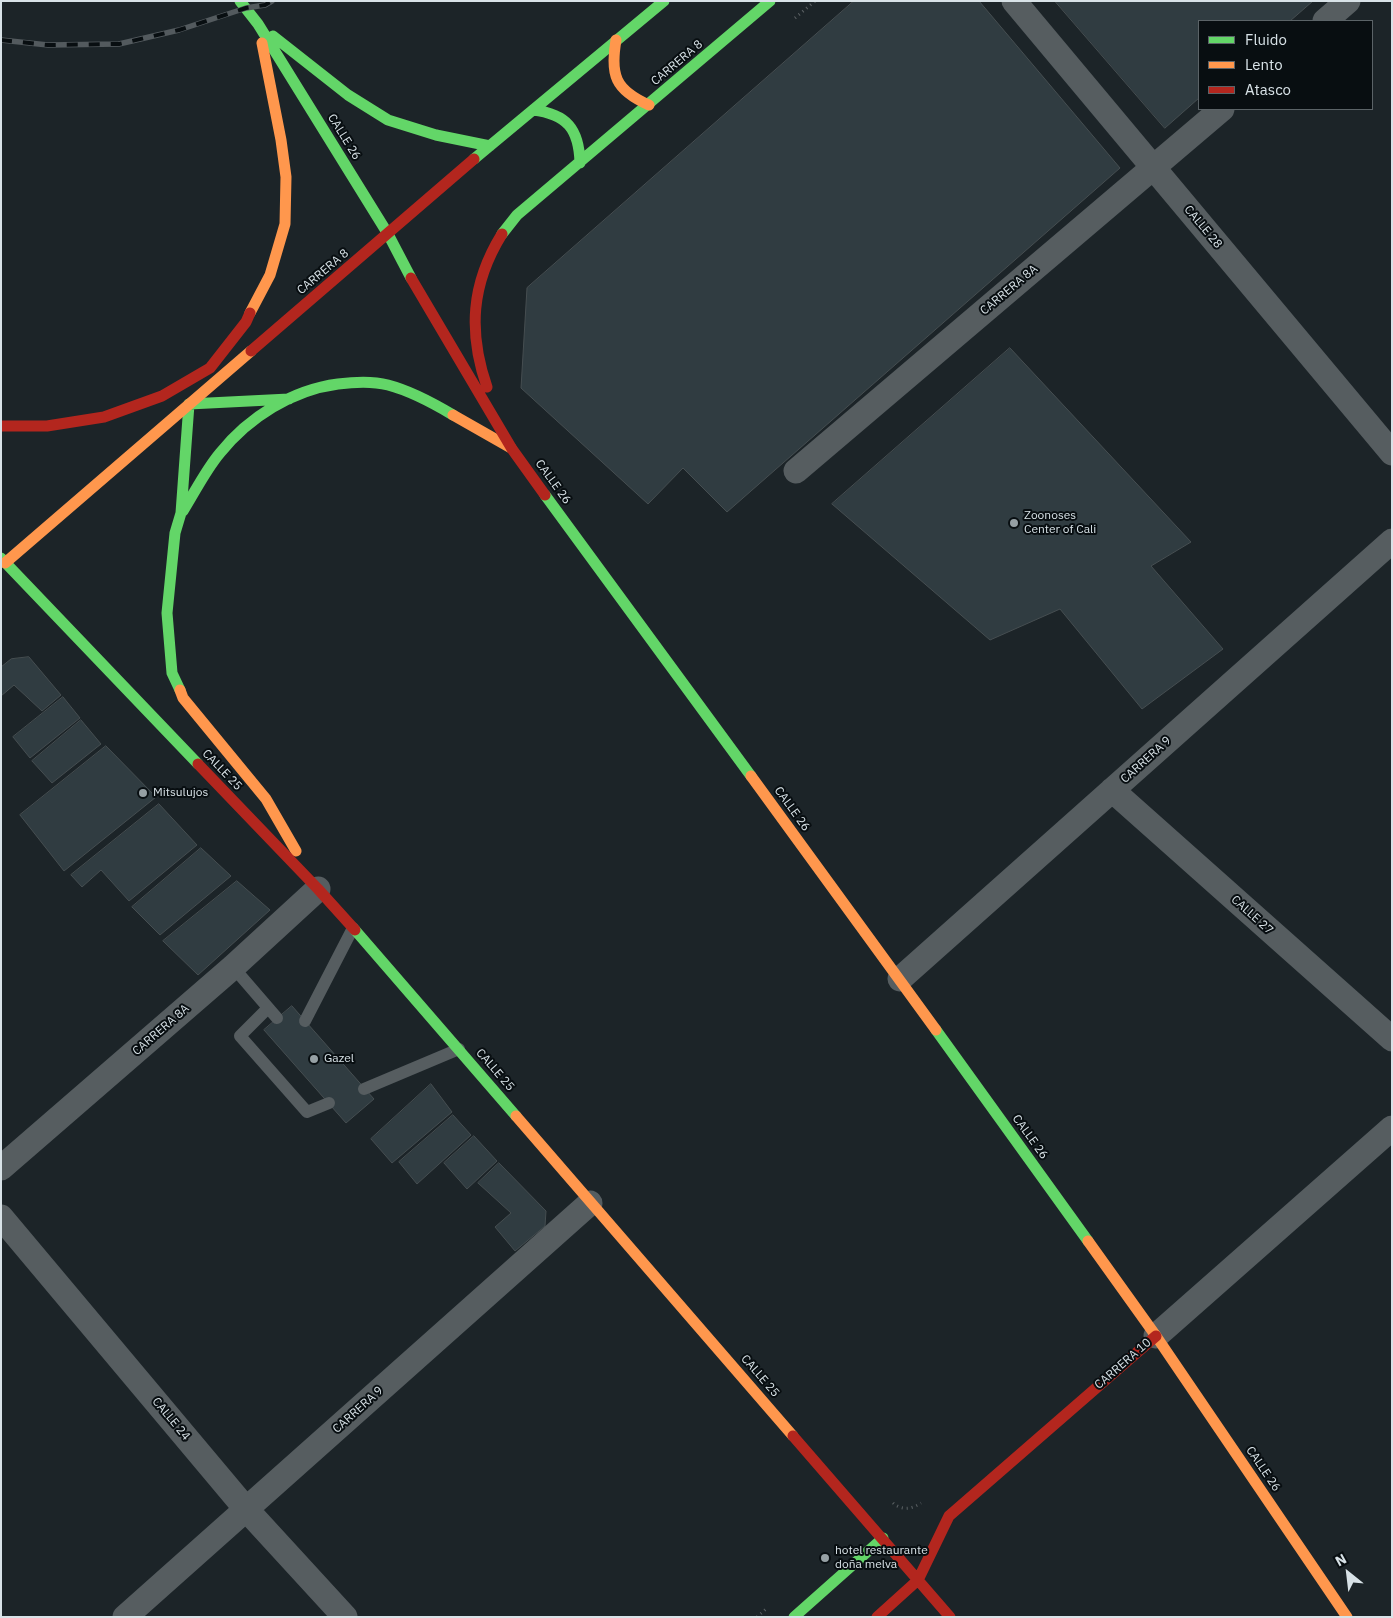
<!DOCTYPE html>
<html>
<head>
<meta charset="utf-8">
<style>
  body { margin:0 }
  #map { position:relative; width:1393px; height:1618px; overflow:hidden; background:#1c2428; font-family:"IBM Plex Sans",sans-serif }
  canvas { display:block }
  .frame { position:absolute; inset:0; border:2px solid #d8e2e7; pointer-events:none }
  .legend { position:absolute; left:1198px; top:20px; width:175px; height:90px; box-sizing:border-box; background:#080e11; border:1px solid #5b6367; margin:0; padding:6px 9px; list-style:none; font-size:15px; color:#d8e2e7 }
  .legend li { display:flex; align-items:center; gap:10px; height:25px }
  .legend b { width:25px; border:1px solid #5b6367 }
  .north { position:absolute; left:1323px; top:1548px; width:50px; height:50px; -webkit-text-stroke:4px #080e11; paint-order:stroke; rotate:331deg; font-size:14px; font-weight:700; line-height:20px; text-align:center; color:#d8e2e7 }
  .north::after { content:''; display:block; margin:auto; width:18px; height:22px; background:#d8e2e7; clip-path:polygon(50% 0,100% 100%,50% 72%,0 100%) }
</style>
</head>
<body>
<div id="map">
<canvas width="1393" height="1618"></canvas>
<div class="frame"></div>
<ul class="legend">
<li><b style="height:6px;background:#63d668"></b>Fluido</li>
<li><b style="height:6px;background:#ff974d"></b>Lento</li>
<li><b style="height:6px;background:#b3261e"></b>Atasco</li>
</ul>
<div class="north">N</div>
</div>
<script>
const c = document.querySelector('canvas').getContext('2d');
c.lineJoin = 'round';
function paint(path, color) { c.fillStyle = color; c.fill(path, 'evenodd'); }
function trace(path, color, width, dash) { c.strokeStyle = color; c.lineWidth = width; c.lineCap = dash ? 'butt' : 'round'; c.setLineDash(dash || []); c.stroke(path); }
function label(font, color, halo, rows, align = 'center') {
  c.font = font + ' "IBM Plex Sans",sans-serif'; c.lineWidth = 4; c.setLineDash([]); c.textBaseline = 'middle'; c.strokeStyle = halo; c.fillStyle = color; for (const [text, x, y, turn = 0] of rows) {
    c.save(); c.translate(x, y); c.rotate((+turn || 0) * Math.PI / 180); c.textAlign = isNaN(turn) ? turn : align; if (halo) c.strokeText(text, 0, 0); c.fillText(text, 0, 0); c.restore();
  }
}
const building = new Path2D(`
  M854,1H979L1120,168L727,512L683,468L648,504L521,388L527,288Z
  M1055,1H1313L1290,21H1199V98L1165,128Z
  M1010,348L1191,542L1151,566L1223,649L1142,709L1060,609L990,640L832,504Z
  M29,657L61,695L42,711L14,685L1,696V667L11,659Z
  M63,697L80,718L30,758L13,737Z
  M81,720L101,744L52,783L32,761Z
  M106,746L156,797L64,871L20,815Z
  M159,804L197,845L129,901L101,870L82,887L71,875Z
  M201,848L231,876L160,935L132,907Z
  M237,881L270,910L198,975L163,941Z
  M292,1006L374,1099L346,1123L264,1030Z
  M431,1084L452,1112L392,1163L371,1139Z
  M453,1115L471,1135L417,1184L399,1162Z
  M474,1136L497,1161L467,1189L444,1163Z
  M499,1163L546,1211L545,1226L515,1251L495,1227L511,1213L478,1183Z`);
paint(building, '#303c41');
trace(building, '#464e51', 1);
trace(new Path2D(`
  M795,18L815,1
  M893,1503C902,1511 912,1509 921,1503
  M757,1617L766,1609`), '#5c6265', 3, [1, 4]);
trace(new Path2D(`
  M233,967L277,1018
  M268,1008L240,1036L307,1112L329,1103
  M305,1021L353,928
  M364,1089L459,1049`), '#565d60', 12);
trace(new Path2D(`
  M1014,1L1392,453
  M1325,21L1348,1
  M796,471L1222,109
  M1112,790L1392,1039
  M900,979L1392,541
  M1,1168L233,967L318,889
  M1,1217L246,1509L345,1617
  M1156,1336L1392,1128
  M125,1617L590,1203`), '#565d60', 25);
trace(new Path2D(`
  M240,1L258,24L388,234L411,278
  M273,36L348,95L388,120L436,135L490,146
  M533,110C567,114 579,129 580,163
  M474,159L664,1
  M502,234L517,215L770,1
  M545,495L751,776
  M183,511C195,492 205,471 220,453C249,417 292,390 338,384C353,382 373,381 388,385C411,391 433,403 453,415
  M1,558L198,764
  M180,690L172,673L167,613L175,533L181,513L189,404L289,399
  M355,930L516,1116
  M936,1030L1088,1241
  M794,1617L883,1538`), '#63d668', 11);
trace(new Path2D(`
  M616,40C610,75 615,90 649,105
  M250,313L270,275L285,224L286,177L281,140L262,43
  M453,415L511,448
  M5,563L251,351
  M180,690L183,698L266,799L296,851
  M751,776L936,1030
  M516,1116L793,1436
  M1088,1241L1156,1336L1347,1617`), '#ff974d', 11);
trace(new Path2D(`
  M411,278L512,449L545,495
  M251,351L474,159
  M487,387C468,332 471,284 502,234
  M1,426H47L104,417L162,396L210,368L246,322L250,313
  M198,764L318,889L355,930
  M793,1436L950,1617
  M877,1617L918,1580L949,1516L1156,1336`), '#b3261e', 11);
const rail = new Path2D(`
  M1,40L48,45L119,44L179,30L246,8L265,5L272,1`);
trace(rail, '#535a5e', 5.5);
trace(rail, '#080e11', 4, [11]);
for (const [x, y, r, color] of [
  [1014,523,5,"#96a0a4"],
  [143,793,5,"#96a0a4"],
  [314,1059,5,"#96a0a4"],
  [825,1558,5,"#96a0a4"]
]) { const dot = new Path2D(); dot.arc(x, y, r, 0, 2 * Math.PI); c.fillStyle = color; c.fill(dot); trace(dot, '#080e11', 2); }
label('12px', '#d8e2e7', '#080e11', [
  ["CARRERA 8",677,63,-40],
  ["CALLE 26",344,137,58],
  ["CALLE 28",1203,227,50],
  ["CARRERA 8",323,272,-40],
  ["CARRERA 8A",1009,290,-40],
  ["CALLE 26",553,482,54],
  ["CARRERA 9",1146,760,-42],
  ["CALLE 25",222,770,46],
  ["CALLE 26",792,809,54],
  ["CALLE 27",1252,915,42],
  ["CARRERA 8A",161,1030,-41],
  ["CALLE 25",495,1070,49],
  ["CALLE 26",1030,1137,54],
  ["CARRERA 10",1123,1364,-41],
  ["CALLE 25",760,1376,49],
  ["CARRERA 9",358,1410,-42],
  ["CALLE 24",171,1419,50],
  ["CALLE 26",1263,1469,56]
]);
label('12px', '#d8e2e7', '#080e11', [
  ["Zoonoses",1024,516],
  ["Center of Cali",1024,530],
  ["Mitsulujos",153,793],
  ["Gazel",324,1059],
  ["hotel restaurante",835,1551],
  ["doña melva",835,1565]
], 'left');
</script>
</body>
</html>
